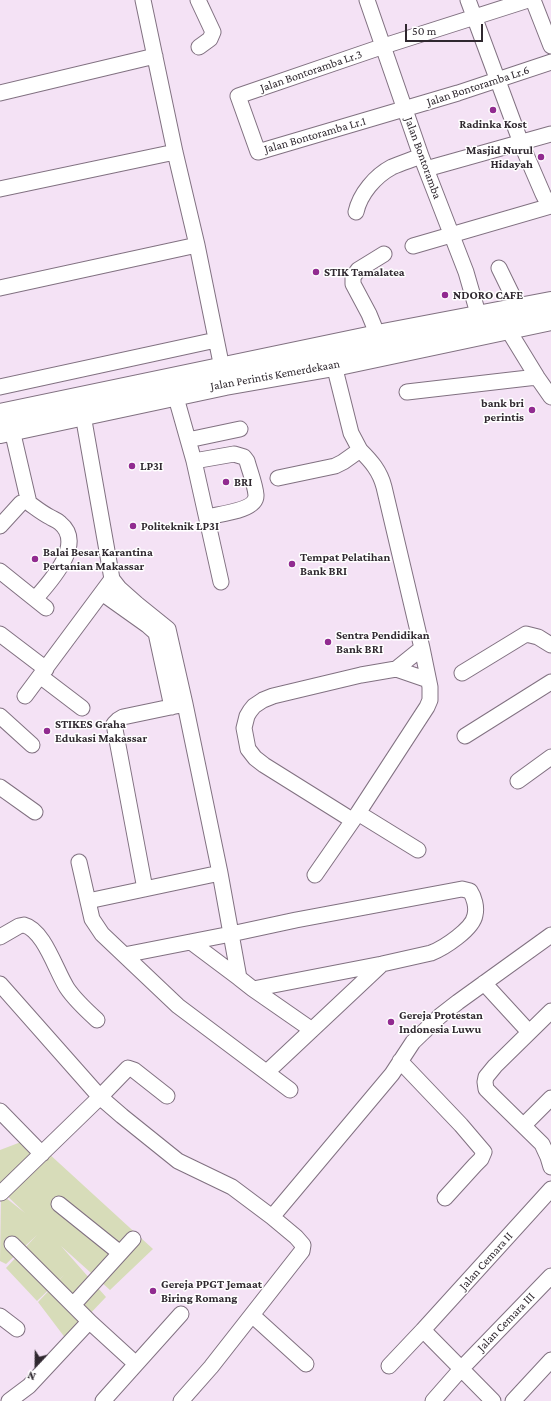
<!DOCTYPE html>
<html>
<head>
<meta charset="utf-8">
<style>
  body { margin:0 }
  #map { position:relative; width:551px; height:1401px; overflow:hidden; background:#f4e2f5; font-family:"Crimson Pro",serif }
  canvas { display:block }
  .north { position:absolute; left:16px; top:1345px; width:40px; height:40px; -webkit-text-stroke:3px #fff; paint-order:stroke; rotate:202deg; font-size:11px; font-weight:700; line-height:16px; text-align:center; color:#2f282f }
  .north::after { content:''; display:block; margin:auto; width:14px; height:18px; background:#2f282f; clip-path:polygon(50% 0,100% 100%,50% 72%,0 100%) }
  .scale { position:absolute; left:405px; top:24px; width:78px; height:18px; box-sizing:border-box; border:2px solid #2f282f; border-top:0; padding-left:5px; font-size:12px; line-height:14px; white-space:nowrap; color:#2f282f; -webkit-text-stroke:3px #fff; paint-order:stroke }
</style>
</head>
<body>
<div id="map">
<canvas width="551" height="1401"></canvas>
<div class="north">N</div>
<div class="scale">50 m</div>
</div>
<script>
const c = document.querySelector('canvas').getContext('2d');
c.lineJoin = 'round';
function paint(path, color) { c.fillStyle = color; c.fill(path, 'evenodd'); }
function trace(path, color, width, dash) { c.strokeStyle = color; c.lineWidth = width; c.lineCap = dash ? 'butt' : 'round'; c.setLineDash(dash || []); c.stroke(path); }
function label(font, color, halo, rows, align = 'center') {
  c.font = font + ' "Crimson Pro",serif'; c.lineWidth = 3; c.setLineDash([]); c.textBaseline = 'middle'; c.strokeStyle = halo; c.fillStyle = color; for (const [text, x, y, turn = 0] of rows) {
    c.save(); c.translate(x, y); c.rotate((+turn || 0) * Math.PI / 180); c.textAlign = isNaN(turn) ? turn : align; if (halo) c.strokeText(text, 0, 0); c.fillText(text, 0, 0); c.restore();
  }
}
paint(new Path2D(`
  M21,1142L34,1153L0,1184V1150Z
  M47,1152L153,1249L110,1290L61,1246L106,1297L66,1339L38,1302L64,1275L37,1301L6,1268L37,1235L6,1264L0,1261L1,1194L25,1213L1,1190Z`), '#d7dcb9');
const minor = new Path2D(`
  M143,0L175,152L197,245L222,368
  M198,0L213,32L210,39L199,47
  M367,0L421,156L466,272L479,317
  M468,0L521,143L543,194L547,202L551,204
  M528,0L384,46L238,96L258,152L458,93L551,62
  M533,0L551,46
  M0,93L155,56
  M426,169L551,134
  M0,189L175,152
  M356,212C360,194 375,176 392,167C401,163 411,160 421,156
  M413,246L551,206
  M499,268L519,309
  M0,288L197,245
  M507,328L537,377L551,397
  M378,336L369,314L353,284V277L358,270L384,254
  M334,365L351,433L360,450
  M0,387L216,340
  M407,392L537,377
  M175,394L194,461L234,454L244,457L247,461C250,472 255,484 256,495C257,511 218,514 207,517
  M12,430L29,503C36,508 42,513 50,517C53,519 57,520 60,523C86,544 49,583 35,599
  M188,440L240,429
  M194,461L221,582
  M278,478L335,466L343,462L360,450C371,461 380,471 384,487L422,648L430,687V700L427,707L358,813L315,875
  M0,526L21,503
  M0,571L46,608
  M112,579L119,588L137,604L168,629L185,704L220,873L239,978L253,989L382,964L431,953C444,948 473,929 475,915C477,907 474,897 470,891L462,889L296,920L231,934L124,955
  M102,593L147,625L156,633L172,707
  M0,634L46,669
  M396,669L422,648
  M462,673L526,634L538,637L551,645
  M40,676L82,708
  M25,696L112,579L83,415
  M0,716L32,745
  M465,736L551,682
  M518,781L551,757
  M0,787L35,812
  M358,813L418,850
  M352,820L264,765L255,758L248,749L244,728L247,716L250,711L254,706L263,700L273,696L361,675L396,669L428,680
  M79,862L92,919L102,934L178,1006L290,1090
  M145,889L114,724L118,720L123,717L185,704
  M88,901L220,873
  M0,937L19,926L24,925C44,930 56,971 67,988C75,1000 86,1010 97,1020
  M191,942L239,978
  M484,983L529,1032
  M0,984L100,1097L122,1116L178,1161L232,1187L272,1217L296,1237L303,1245L302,1251L211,1367L181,1401
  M253,989L312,1030
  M551,1011L495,1066L486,1077L485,1082L486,1089L496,1099L542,1144L548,1157L551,1167
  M400,1061L461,1125L484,1152L481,1159L475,1165L445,1198
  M267,1072L382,964
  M0,1111L42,1154
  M524,1125L551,1098
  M1,1193L100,1097L128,1068L134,1070L167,1096
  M59,1204L120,1253
  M272,1217L392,1074L413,1042L440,1016L458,1002L551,935
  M73,1305L133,1239
  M252,1315L306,1364
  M0,1316L17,1329
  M90,1322L136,1364
  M389,1366L423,1330
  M9,1401L29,1386L85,1326L90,1322L12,1244
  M103,1401L181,1314
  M433,1401L462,1368L551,1276
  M493,1401L423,1330L551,1189
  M513,1401L551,1360`);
const highway = new Path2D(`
  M0,415L378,336L551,303
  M0,432L225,384L334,365L551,319`);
trace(minor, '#817181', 17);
trace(highway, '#817181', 24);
trace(minor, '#fff', 15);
trace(highway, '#fff', 22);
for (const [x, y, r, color] of [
  [493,110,4,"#912b90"],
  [541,157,4,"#912b90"],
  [316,272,4,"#912b90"],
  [445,295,4,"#912b90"],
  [532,410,4,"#912b90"],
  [132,466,4,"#912b90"],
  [226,482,4,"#912b90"],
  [133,526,4,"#912b90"],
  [35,559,4,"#912b90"],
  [292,564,4,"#912b90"],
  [328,642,4,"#912b90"],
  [47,731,4,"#912b90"],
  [391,1022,4,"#912b90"],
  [153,1291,4,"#912b90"]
]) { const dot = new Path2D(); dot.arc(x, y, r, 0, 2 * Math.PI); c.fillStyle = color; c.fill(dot); trace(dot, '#fff', 1.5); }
label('12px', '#2f282f', '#fff', [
  ["Jalan Bontoramba Lr.3",311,71,-19],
  ["Jalan Bontoramba Lr.6",478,86,-18],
  ["Jalan Bontoramba Lr.1",315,135,-16],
  ["Jalan Bontoramba",423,158,70],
  ["Jalan Perintis Kemerdekaan",275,375,-10],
  ["Jalan Cemara II",486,1261,-48],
  ["Jalan Cemara III",506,1322,-46]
]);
label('bold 12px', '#2f282f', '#fff', [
  ["Radinka Kost",493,124,"center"],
  ["Masjid Nurul",533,150,"right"],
  ["Hidayah",533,164,"right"],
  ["STIK Tamalatea",324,272],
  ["NDORO CAFE",453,295],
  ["bank bri",524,403,"right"],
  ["perintis",524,417,"right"],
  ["LP3I",140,466],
  ["BRI",234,482],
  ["Politeknik LP3I",141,526],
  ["Balai Besar Karantina",43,552],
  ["Pertanian Makassar",43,566],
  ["Tempat Pelatihan",300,557],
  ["Bank BRI",300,571],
  ["Sentra Pendidikan",336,635],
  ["Bank BRI",336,649],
  ["STIKES Graha",55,724],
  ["Edukasi Makassar",55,738],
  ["Gereja Protestan",399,1015],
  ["Indonesia Luwu",399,1029],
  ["Gereja PPGT Jemaat",161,1284],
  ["Biring Romang",161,1298]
], 'left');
</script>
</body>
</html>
